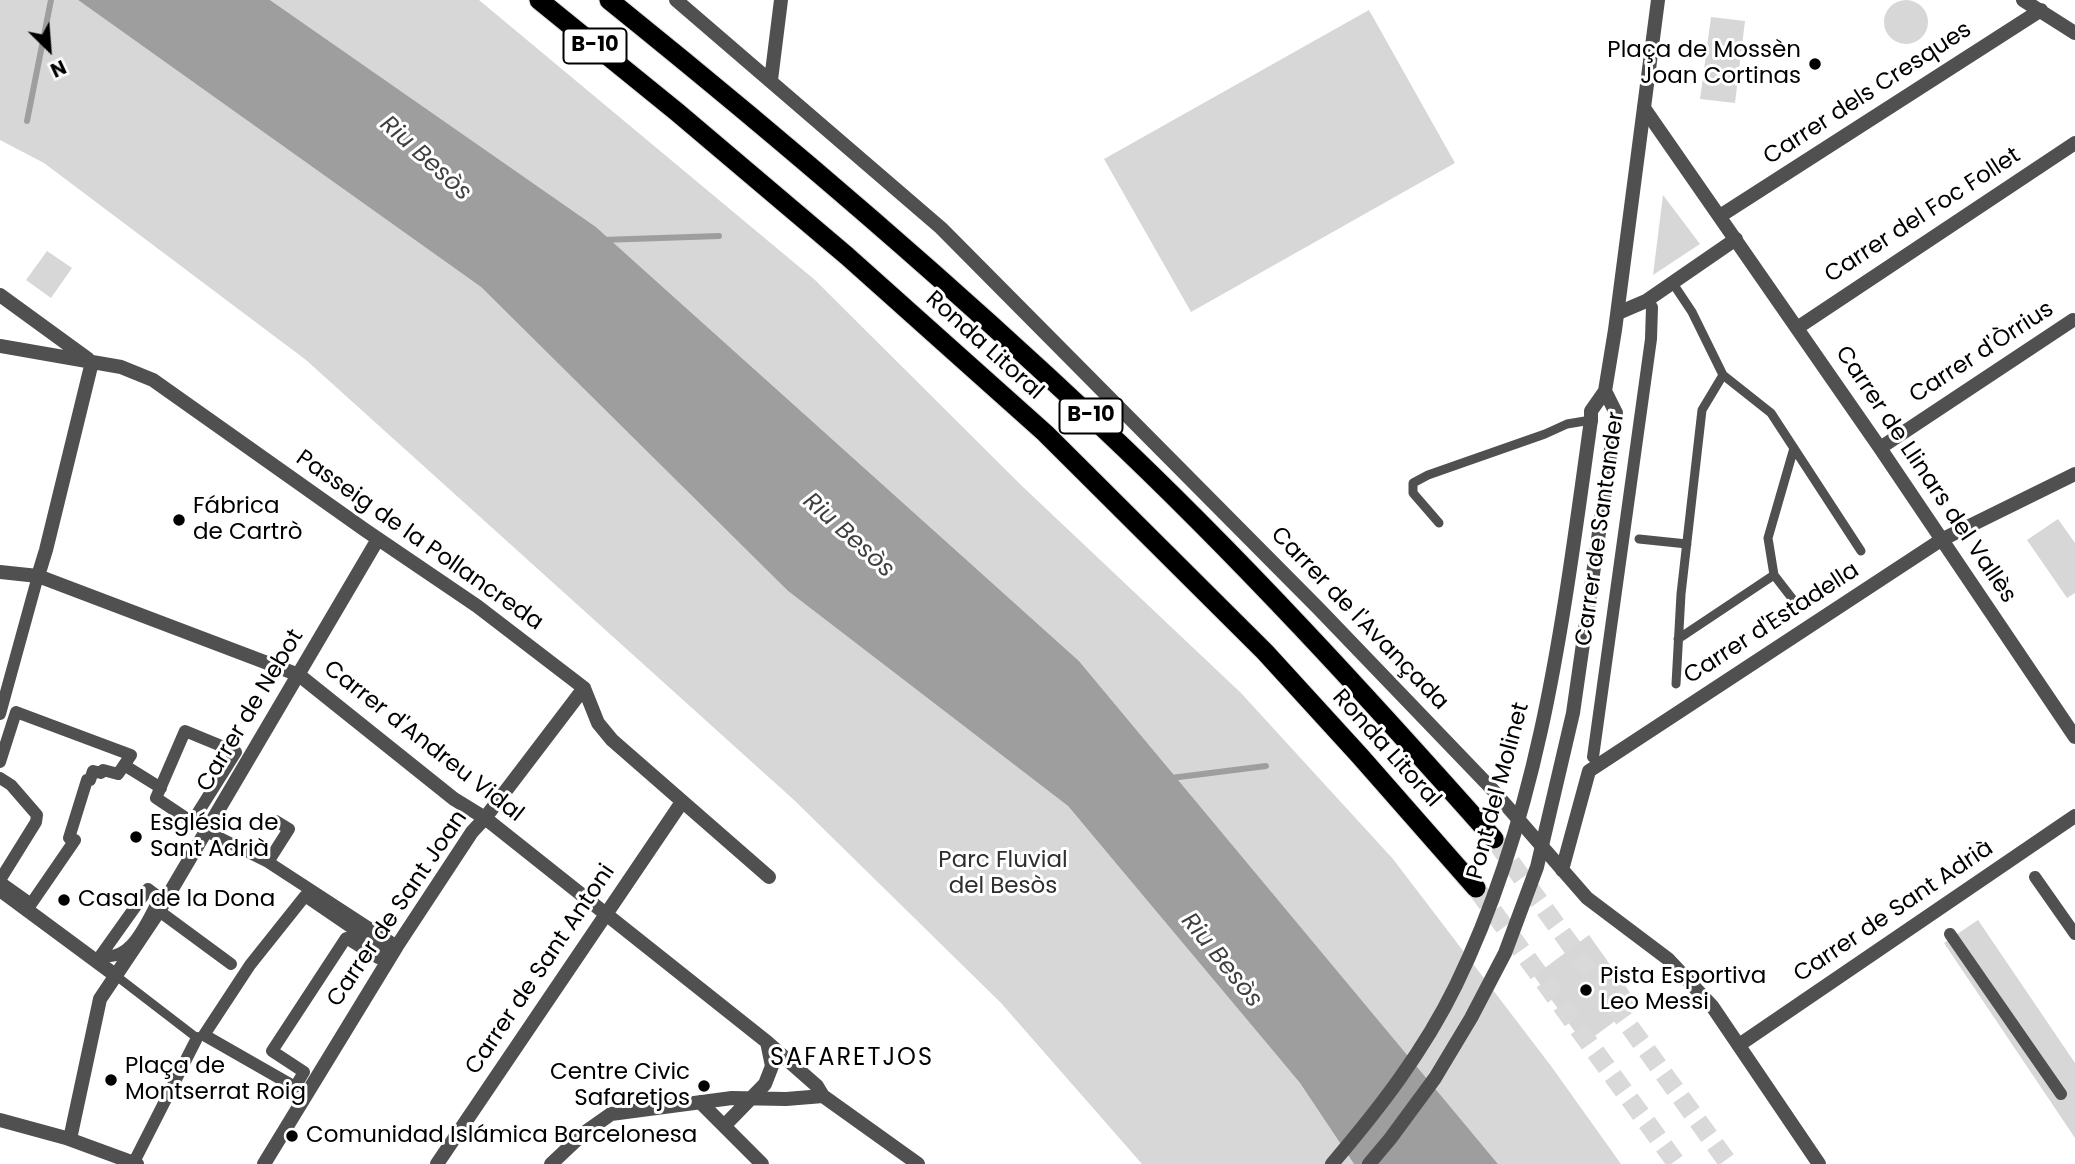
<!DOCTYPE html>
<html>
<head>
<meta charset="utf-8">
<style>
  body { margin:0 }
  #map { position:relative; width:2075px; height:1164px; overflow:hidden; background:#fff; font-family:Poppins,sans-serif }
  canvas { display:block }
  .north { position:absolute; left:14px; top:14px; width:70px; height:70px; -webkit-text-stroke:5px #fff; paint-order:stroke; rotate:155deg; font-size:19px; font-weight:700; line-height:28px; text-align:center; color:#000 }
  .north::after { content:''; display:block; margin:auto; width:24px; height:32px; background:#000; clip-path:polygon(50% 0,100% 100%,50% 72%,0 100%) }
</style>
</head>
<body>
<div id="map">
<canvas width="2075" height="1164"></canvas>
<div class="north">N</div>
</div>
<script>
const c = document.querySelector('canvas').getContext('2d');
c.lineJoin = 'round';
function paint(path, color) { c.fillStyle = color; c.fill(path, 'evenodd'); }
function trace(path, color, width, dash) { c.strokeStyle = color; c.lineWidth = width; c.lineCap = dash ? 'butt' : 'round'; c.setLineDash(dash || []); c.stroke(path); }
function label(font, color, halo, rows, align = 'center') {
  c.font = font + ' Poppins,sans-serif'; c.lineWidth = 6; c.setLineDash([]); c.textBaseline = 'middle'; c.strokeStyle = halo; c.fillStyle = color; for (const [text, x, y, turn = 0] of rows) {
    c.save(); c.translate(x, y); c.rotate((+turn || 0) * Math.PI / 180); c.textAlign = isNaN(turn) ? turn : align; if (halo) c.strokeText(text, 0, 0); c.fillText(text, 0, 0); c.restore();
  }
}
paint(new Path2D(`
  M0,0H78L481,287L788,591L1068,806L1300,1083L1354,1164H1142L1001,1003L794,800L306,360L44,163L0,140Z
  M270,0H479L815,280L1022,486L1241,693L1393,859L1551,1066L1621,1164H1498L1079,661L596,227Z
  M1884 22a22 22 0 1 1 44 0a22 22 0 1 1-44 0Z
  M1369,10L1455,163L1191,312L1104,159Z
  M1711,17L1745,21L1735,103L1700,99Z
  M1663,195L1700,244L1653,275Z
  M47,251L72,268L51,298L26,280Z
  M2058,519L2075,543V593L2067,598L2027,540Z
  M1978,920L2075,1063V1138L1944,943Z
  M1589,935L1638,1004L1584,1044L1534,976Z`), '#d7d7d7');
paint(new Path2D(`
  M78,0H270L596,227L1079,661L1498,1164H1354L1300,1083L1068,806L788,591L481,287Z`), '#9e9e9e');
trace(new Path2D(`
  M27,121L51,0
  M602,240L719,236
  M1171,778L1266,766`), '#9e9e9e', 6);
trace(new Path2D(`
  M1494,839L1729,1164
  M1476,888L1677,1164`), '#d9d9d9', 19, [19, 10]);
const trunk = new Path2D(`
  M539,0L677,112L847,256L1045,433L1265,652L1360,756L1476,888
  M609,0C778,136 943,277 1101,426C1239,556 1368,697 1494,839`);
trace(trunk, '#dbdbdb', 21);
trace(new Path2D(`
  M1672,282L1692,312L1723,375L1771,413L1861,551
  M1794,448L1768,538L1774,575L1798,606
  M1439,523L1413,493V483L1428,475L1545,434L1567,424L1591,420
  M1639,539L1687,544
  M1678,639L1774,575
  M1676,684L1681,594L1702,410L1723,375
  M115,975L197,1038`), '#505050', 9);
trace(new Path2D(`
  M0,714L38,576
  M185,731L236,752L192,822L156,798Z
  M1593,757L1651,339L1652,307
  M0,762L16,712L131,755L118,774L103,770L101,773L93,771L90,780H87L69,838L75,840L31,904L0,882
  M124,765L161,788
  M0,778L11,785L37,815L36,822L0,880
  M210,833L268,862L397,946
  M268,862L289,829L276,821
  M2035,877L2075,934
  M148,889L160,898C147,919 132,964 101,955Z
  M305,896L384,950L378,958L346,938L272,1051L304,1072L295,1087L204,1035L250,965Z
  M159,911L231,964
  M1950,934L2061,1094
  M134,1162L197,1038`), '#505050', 12);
trace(new Path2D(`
  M676,0L941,228L1319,609L1491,788L1587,898L1668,959L1712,1006L1819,1164
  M2023,0L2075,33
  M771,80L781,0
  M1644,108L1880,448L2075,737
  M1720,216L2041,10
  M0,295L88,359
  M1618,313L1646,301L1736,239
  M1797,328L2075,143
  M0,346L121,367L153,380L365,530L477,606L584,688L598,723L612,740L769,877
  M1880,448L2073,320
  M0,572L38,576L299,675L454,799L485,818L767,1042L817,1086L823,1096
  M38,576L46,550L92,362
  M1562,870L1589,771L1941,540L2075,474
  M0,890L115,975
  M1739,1045L2075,816
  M700,1102L762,1164
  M724,1126L765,1084L772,1066L767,1042
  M70,1139L100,999L159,911L378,539
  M264,1164L397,946L472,832L485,818L584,688
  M437,1164L682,802
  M551,1164L584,1133L611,1114L732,1098L786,1099L823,1096L918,1164`), '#505050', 14);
trace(new Path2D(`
  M1605,391L1616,413L1615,421
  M1591,420V411L1605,391L1615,330L1658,0
  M0,1120L66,1138L137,1164`), '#505050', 14);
trace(trunk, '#000', 19);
trace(new Path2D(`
  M1332,1164C1379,1109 1424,1051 1456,985C1542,809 1564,612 1591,420
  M1369,1164L1390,1139L1435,1078L1471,1018L1505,953L1537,867L1573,713L1615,421`), '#505050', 14);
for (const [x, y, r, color] of [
  [1815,64,7,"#000"],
  [179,520,7,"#000"],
  [136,837,7,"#000"],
  [64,900,7,"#000"],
  [1586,990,7,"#000"],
  [111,1080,7,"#000"],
  [704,1086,7,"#000"],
  [292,1136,7,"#000"]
]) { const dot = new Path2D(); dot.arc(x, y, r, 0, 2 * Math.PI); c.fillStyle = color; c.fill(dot); trace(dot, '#fff', 2.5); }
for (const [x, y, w] of [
  [595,46,63],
  [1091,416,63]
]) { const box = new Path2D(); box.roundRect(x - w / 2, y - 17.5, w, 35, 5); c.fillStyle = '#fff'; c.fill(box); trace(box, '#000', 2); }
label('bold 21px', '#000', null, [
  ["B-10",595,46],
  ["B-10",1091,416]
]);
label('23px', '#000', '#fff', [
  ["Plaça de Mossèn",1801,51,"right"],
  ["Joan Cortinas",1801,77,"right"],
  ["Fábrica",193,507],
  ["de Cartrò",193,533],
  ["Església de",150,824],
  ["Sant Adrià",150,850],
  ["Casal de la Dona",78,900],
  ["Pista Esportiva",1600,977],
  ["Leo Messi",1600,1003],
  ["Plaça de",125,1067],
  ["Montserrat Roig",125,1093],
  ["Centre Civic",690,1073,"right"],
  ["Safaretjos",690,1099,"right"],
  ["Comunidad Islámica Barcelonesa",306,1136]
], 'left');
label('23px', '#000', '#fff', [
  ["Carrer dels Cresques",1868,94,-33],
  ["Carrer del Foc Follet",1923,216,-33],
  ["Ronda Litoral",984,346,42],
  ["Carrer d'Òrrius",1982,353,-33],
  ["Carrer de Llinars del Vallès",1925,475,56],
  ["Carrer de Santander",1601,529,-82],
  ["Passeig de la Pollancreda",419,541,35],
  ["Carrer de l'Avançada",1359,619,46],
  ["Carrer d'Estadella",1772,624,-33],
  ["Carrer de Nebot",251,711,-59],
  ["Carrer d'Andreu Vidal",423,742,38],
  ["Ronda Litoral",1386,749,48],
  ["Pont del Molinet",1499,791,-75],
  ["Carrer de Sant Joan",398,909,-56],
  ["Carrer de Sant Adrià",1894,912,-34],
  ["Carrer de Sant Antoni",541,970,-56]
]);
label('23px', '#2e2e2e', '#fff', [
  ["Parc Fluvial",1003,861],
  ["del Besòs",1003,887]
]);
label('italic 24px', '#3f3f3f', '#fff', [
  ["Riu Besòs",425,159,42],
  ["Riu Besòs",848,536,42],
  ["Riu Besòs",1221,961,51]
]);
c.letterSpacing = '2px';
label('24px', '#000', '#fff', [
  ["SAFARETJOS",852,1059]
]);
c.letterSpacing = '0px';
</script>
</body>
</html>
